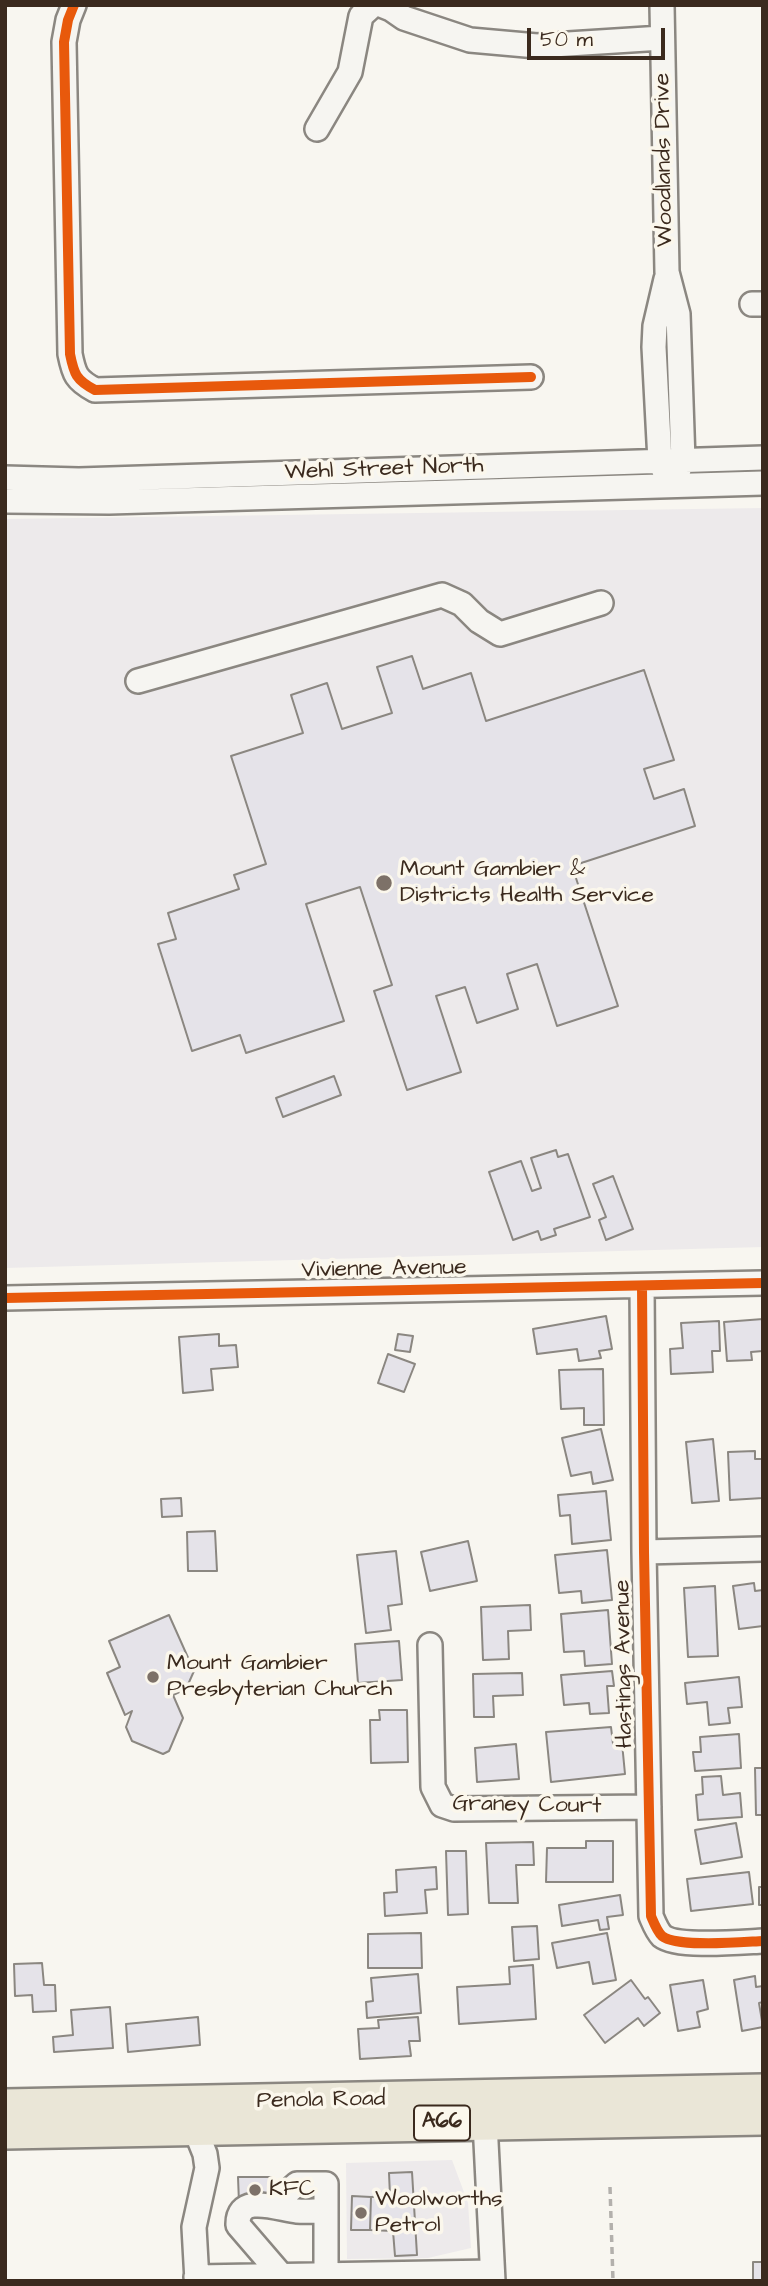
<!DOCTYPE html>
<html>
<head>
<meta charset="utf-8">
<style>
  body { margin:0 }
  #map { position:relative; width:768px; height:2286px; overflow:hidden; background:#f8f6f0; font-family:"Architects Daughter",sans-serif }
  canvas { display:block }
  .frame { position:absolute; inset:0; border:7px solid #3b2a1e; pointer-events:none }
  .scale { position:absolute; left:527px; top:28px; width:138px; height:32px; box-sizing:border-box; border:4px solid #3b2a1e; border-top:0; padding-left:9px; font-size:21px; line-height:24px; white-space:nowrap; color:#3b2a1e; -webkit-text-stroke:5px #fbf7ec; paint-order:stroke }
</style>
</head>
<body>
<div id="map">
<canvas width="768" height="2286"></canvas>
<div class="frame"></div>
<div class="scale">50 m</div>
</div>
<script>
const c = document.querySelector('canvas').getContext('2d');
c.lineJoin = 'round';
function paint(path, color) { c.fillStyle = color; c.fill(path, 'evenodd'); }
function trace(path, color, width, dash) { c.strokeStyle = color; c.lineWidth = width; c.lineCap = dash ? 'butt' : 'round'; c.setLineDash(dash || []); c.stroke(path); }
function label(font, color, halo, rows, align = 'center') {
  c.font = font + ' "Architects Daughter",sans-serif'; c.lineWidth = 7; c.setLineDash([]); c.textBaseline = 'middle'; c.strokeStyle = halo; c.fillStyle = color; for (const [text, x, y, turn = 0] of rows) {
    c.save(); c.translate(x, y); c.rotate((+turn || 0) * Math.PI / 180); c.textAlign = isNaN(turn) ? turn : align; if (halo) c.strokeText(text, 0, 0); c.fillText(text, 0, 0); c.restore();
  }
}
paint(new Path2D(`
  M763,508V1247L5,1268V519Z
  M452,2160L468,2203L471,2248L428,2258L347,2259L346,2163Z`), '#edeaeb');
const building = new Path2D(`
  M412,656L423,689L471,673L486,721L644,670L674,760L644,769L654,799L684,789L695,826L572,866L618,1006L557,1026L537,964L507,974L518,1009L477,1023L465,987L436,996L461,1072L407,1090L374,991L392,985L360,887L306,904L344,1021L246,1053L240,1035L192,1051L158,944L176,939L168,913L239,889L234,875L266,864L231,756L303,733L291,695L327,683L342,729L392,713L377,667Z
  M334,1076L341,1095L283,1117L276,1098Z
  M556,1150L558,1157L568,1154L590,1217L554,1229L556,1235L541,1240L538,1231L513,1240L489,1172L521,1161L532,1191L541,1188L531,1158Z
  M613,1176L633,1229L606,1240L599,1220L606,1217L593,1184Z
  M606,1316L612,1349L599,1351L601,1358L579,1361L577,1349L537,1354L533,1329Z
  M763,1319V1351L751,1352L752,1360L727,1361L724,1322Z
  M719,1321L720,1351H712L713,1372L671,1374L670,1349L683,1348L681,1323Z
  M219,1334V1346L236,1345L238,1367L211,1369L213,1390L183,1393L179,1337Z
  M398,1334L413,1336L410,1352L395,1350Z
  M388,1354L415,1364L404,1392L378,1383Z
  M603,1369L604,1425H584V1408L561,1409L559,1370Z
  M601,1429L613,1480L593,1484L591,1472L571,1476L562,1438Z
  M713,1439L719,1501L692,1503L686,1442Z
  M755,1451V1459H763V1498L730,1500L728,1452Z
  M606,1491L611,1540L572,1544L570,1515L560,1516L558,1495Z
  M181,1498L182,1516L162,1517L161,1499Z
  M215,1531L217,1571H188L187,1532Z
  M468,1541L477,1581L430,1591L421,1552Z
  M607,1550L612,1600L582,1603L581,1591L559,1593L555,1555Z
  M396,1551L402,1604L388,1606L391,1630L366,1633L357,1555Z
  M754,1583L755,1591L763,1590V1626L739,1629L733,1586Z
  M715,1586L718,1656L688,1657L684,1588Z
  M530,1605L531,1630L508,1631L509,1659L483,1660L481,1607Z
  M608,1610L612,1664L585,1666L584,1651L564,1652L561,1614Z
  M169,1615L194,1671L186,1689L173,1695L183,1718L169,1751L163,1754L132,1741L126,1727L132,1711L125,1715L107,1673L120,1667L109,1641Z
  M399,1641L402,1680L358,1683L355,1644Z
  M612,1671L614,1686H607L609,1713L590,1714L589,1703L564,1705L561,1675Z
  M522,1673L523,1695L493,1696L494,1717H474L473,1674Z
  M739,1677L742,1707L728,1708L730,1723L709,1725L707,1702L687,1704L685,1683Z
  M379,1710H407L408,1762L371,1763L370,1720H380Z
  M611,1727L613,1744L622,1743L625,1774L551,1782L546,1732Z
  M739,1734L741,1768L695,1771L693,1752H701L700,1737Z
  M516,1744L519,1779L477,1782L475,1748Z
  M755,1768H763V1815H756Z
  M721,1776L723,1795L740,1793L742,1817L698,1820L696,1795L703,1794L702,1777Z
  M736,1823L742,1857L701,1864L695,1830Z
  M586,1841H613V1882H546L547,1848H586Z
  M533,1842L534,1865H516L518,1903H489L486,1843Z
  M446,1851H466L468,1914L448,1915Z
  M436,1867L437,1889L425,1890L427,1913L385,1916L384,1893L397,1892L396,1870Z
  M749,1872L753,1904L691,1911L687,1879Z
  M759,1887H763V1905H759Z
  M620,1895L623,1915L607,1917L609,1929L600,1930L598,1920L562,1926L559,1905Z
  M537,1926L539,1959L514,1961L512,1927Z
  M421,1933L422,1968H368V1934Z
  M607,1933L616,1980L593,1984L589,1962L557,1968L552,1943Z
  M42,1963L44,1985H55L56,2011L33,2012L32,1995L15,1996L14,1964Z
  M533,1965L536,2019L459,2024L457,1987L510,1984L509,1967Z
  M418,1974L421,2013L367,2018L366,2002L373,2001L371,1978Z
  M755,1976L756,1987L763,1986V2002L759,2003L763,2027L742,2031L734,1980Z
  M631,1980L645,1999L648,1997L660,2013L644,2026L638,2018L605,2043L584,2015Z
  M703,1980L708,2009L697,2012L700,2027L678,2031L670,1985Z
  M110,2007L113,2048L54,2052L53,2037L73,2035L71,2010Z
  M198,2017L200,2045L128,2052L126,2024Z
  M418,2017L420,2041H409L411,2056L360,2059L358,2029L379,2028L378,2020Z
  M412,2172L417,2255L395,2256L393,2231L370,2230L371,2197L390,2196L389,2173Z
  M238,2177H272L273,2202L239,2203Z
  M352,2196L371,2197L370,2230H351Z
  M753,2262H763V2281H753Z`);
paint(building, '#e5e3e9');
trace(building, '#8b8781', 2);
const minor = new Path2D(`
  M74,5L68,20L64,42L70,354C74,374 76,380 95,390L531,377
  M381,5L391,9L404,18L470,40L537,46L662,38
  M662,5L667,272L678,314L683,461L677,473
  M317,129L350,72L361,16L373,5
  M752,304H763
  M665,473L660,461L654,347L655,326L666,279
  M5,478L79,480L763,458
  M5,501L109,502L763,483
  M138,681L442,595L462,604L479,621L500,634L601,603
  M642,1286L644,1552L651,1916C654,1923 657,1931 662,1936C677,1948 742,1942 763,1941
  M5,1298L763,1283
  M644,1552L763,1549
  M430,1645L433,1787L442,1805L454,1809L649,1807
  M485,2122L493,2281
  M195,2129L205,2154L207,2168L194,2227L197,2281
  M273,2205L297,2184H326V2275
  M281,2275L238,2225C237,2192 278,2209 297,2211C307,2212 317,2211 326,2210
  M196,2277L492,2272`);
const highway = new Path2D(`
  M5,2106L763,2091
  M5,2132L763,2118`);
trace(minor, '#8b8781', 28);
trace(highway, '#8b8781', 38);
trace(new Path2D(`
  M610,2187L613,2281`), '#b3b0ac', 3.5, [7, 5]);
trace(minor, '#f6f5f1', 23);
trace(highway, '#eae6d7', 33);
trace(new Path2D(`
  M74,5L68,20L64,42L70,354C74,374 76,380 95,390L531,377
  M642,1286L644,1552L651,1916C654,1923 657,1931 662,1936C677,1948 742,1942 763,1941
  M5,1298L763,1283`), '#e8590c', 10);
for (const [x, y, r, color] of [
  [384,883,9,"#7d7168"],
  [153,1677,7,"#7d7168"],
  [255,2190,7,"#7d7168"],
  [361,2213,7,"#7d7168"]
]) { const dot = new Path2D(); dot.arc(x, y, r, 0, 2 * Math.PI); c.fillStyle = color; c.fill(dot); trace(dot, '#fbf7ec', 2.5); }
for (const [x, y, w] of [
  [442,2123,56]
]) { const box = new Path2D(); box.roundRect(x - w / 2, y - 17.5, w, 35, 5); c.fillStyle = '#fbf7ec'; c.fill(box); trace(box, '#3b2a1e', 2); }
label('bold 21px', '#3b2a1e', null, [
  ["A66",442,2123]
]);
label('23px', '#3b2a1e', '#fbf7ec', [
  ["Woodlands Drive",665,160,-91],
  ["Wehl Street North",384,470,-2],
  ["Vivienne Avenue",384,1270,-1],
  ["Hastings Avenue",625,1664,-91],
  ["Graney Court",527,1806,1],
  ["Penola Road",321,2101,-1]
]);
label('23px', '#3b2a1e', '#fbf7ec', [
  ["Mount Gambier &",400,870],
  ["Districts Health Service",400,896],
  ["Mount Gambier",167,1664],
  ["Presbyterian Church",167,1690],
  ["KFC",269,2190],
  ["Woolworths",375,2200],
  ["Petrol",375,2226]
], 'left');
</script>
</body>
</html>
